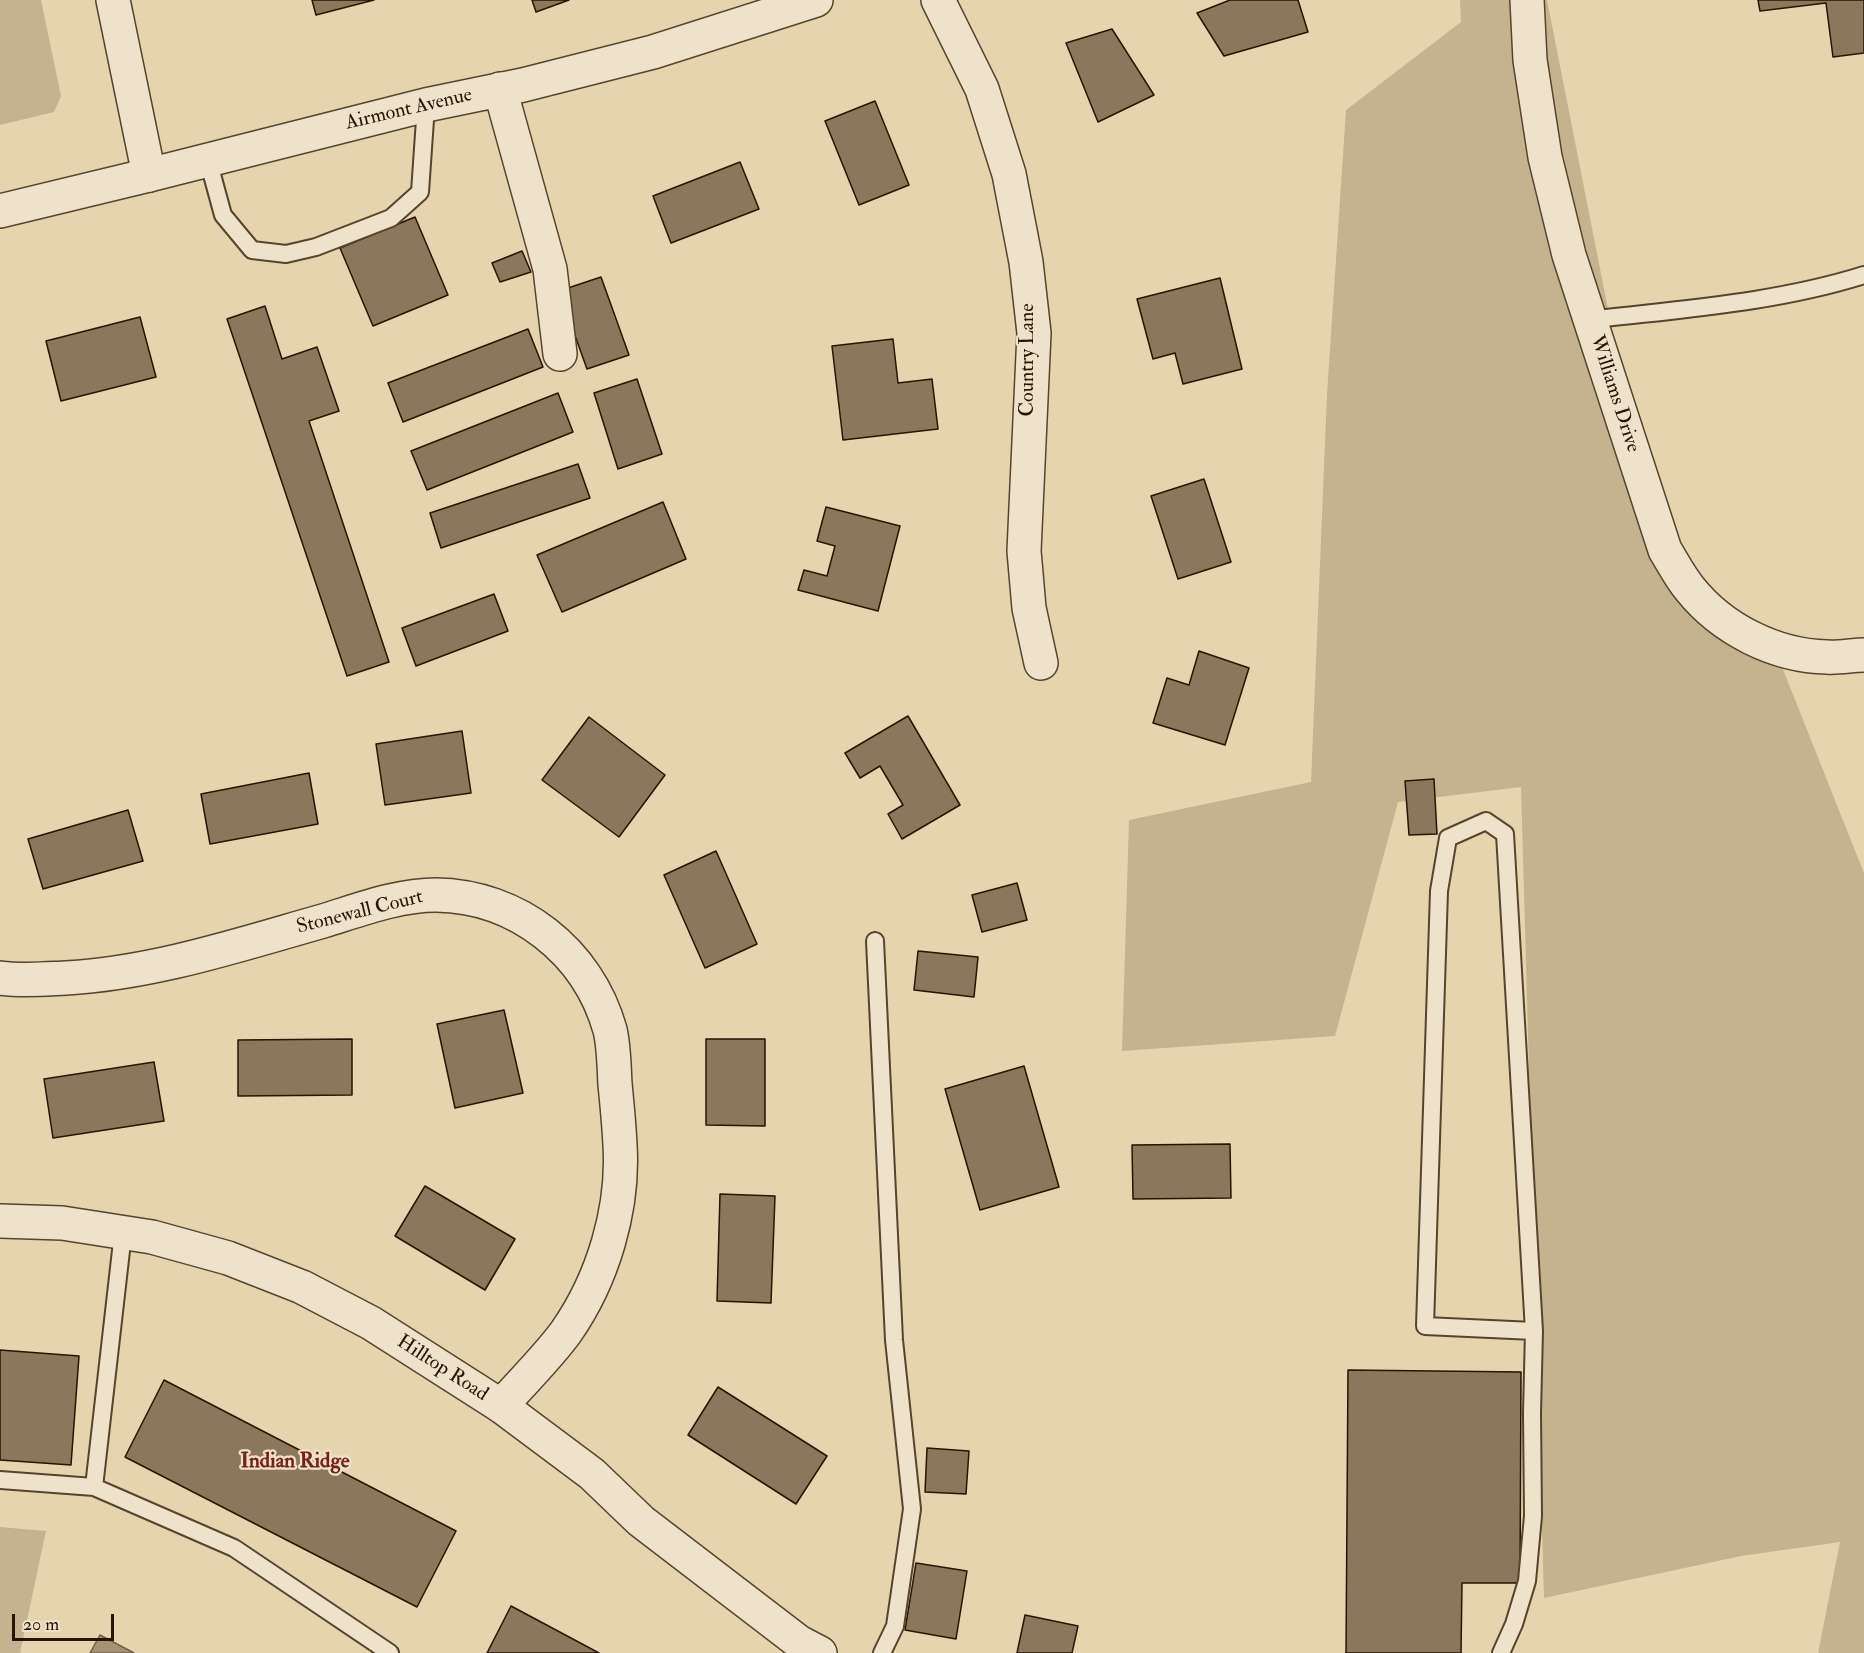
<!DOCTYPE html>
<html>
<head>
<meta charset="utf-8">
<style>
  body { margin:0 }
  #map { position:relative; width:1864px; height:1653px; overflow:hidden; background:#e5d4ad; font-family:"IM FELL Double Pica",serif }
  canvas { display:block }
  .scale { position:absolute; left:12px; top:1614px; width:102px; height:27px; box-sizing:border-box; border:3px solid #291302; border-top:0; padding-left:8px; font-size:18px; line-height:21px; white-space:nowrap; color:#291302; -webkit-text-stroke:4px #eee3ca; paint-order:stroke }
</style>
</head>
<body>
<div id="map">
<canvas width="1864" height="1653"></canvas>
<div class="scale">20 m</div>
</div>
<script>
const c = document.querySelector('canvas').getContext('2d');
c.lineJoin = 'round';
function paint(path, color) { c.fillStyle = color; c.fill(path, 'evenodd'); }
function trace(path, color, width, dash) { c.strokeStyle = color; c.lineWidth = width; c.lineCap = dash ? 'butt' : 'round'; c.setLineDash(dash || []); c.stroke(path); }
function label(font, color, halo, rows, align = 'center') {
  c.font = font + ' "IM FELL Double Pica",serif'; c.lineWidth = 4.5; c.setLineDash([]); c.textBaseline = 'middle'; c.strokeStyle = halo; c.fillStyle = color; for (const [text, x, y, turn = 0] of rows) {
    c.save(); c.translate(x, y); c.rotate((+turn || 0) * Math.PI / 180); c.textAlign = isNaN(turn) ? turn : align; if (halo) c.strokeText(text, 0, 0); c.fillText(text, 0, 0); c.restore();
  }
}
paint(new Path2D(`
  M0,0H41L61,96L54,112L0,125Z
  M1460,0H1547L1651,527L1782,667L1864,873V1653H1818L1840,1542L1741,1556L1544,1598L1521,787L1398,802L1335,1036L1122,1051L1129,820L1311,782L1327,394L1346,110L1461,22Z
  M0,1527L46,1531L20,1653H0Z`), '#c5b390');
const water = new Path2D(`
  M100,1635L134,1653H90Z`);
paint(water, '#a59273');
trace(water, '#735f46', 1.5);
const building = new Path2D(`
  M312,0H374L316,15Z
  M532,0H569L536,12Z
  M1230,0H1298L1308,32L1224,56L1197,13Z
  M1758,0H1864V53L1833,57L1826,3L1760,11Z
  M1112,29L1154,95L1098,122L1066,43Z
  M875,101L909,185L859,205L825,121Z
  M740,162L759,209L671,243L653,196Z
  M415,217L448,295L373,326L340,248Z
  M522,251L531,272L500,282L492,263Z
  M601,277L629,355L587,369L559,291Z
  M1220,278L1242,369L1183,384L1175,353L1153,359L1137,299Z
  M265,306L282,359L317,347L339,411L309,421L389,662L347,676L227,319Z
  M140,317L156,377L61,401L46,341Z
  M528,329L543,367L403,422L388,383Z
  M893,339L898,383L932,379L938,429L843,440L832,346Z
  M637,379L662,454L618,469L594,393Z
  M558,393L573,432L427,490L411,451Z
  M578,464L590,498L441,548L430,513Z
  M1204,479L1231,562L1178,579L1151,496Z
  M663,502L686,559L562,612L537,555Z
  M826,507L900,526L878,611L798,590L804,570L827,576L835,546L817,541Z
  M494,594L508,631L416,666L402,628Z
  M1199,651L1249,668L1225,745L1153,723L1167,678L1189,685Z
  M908,716L960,805L902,839L888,814L903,805L880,766L860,778L845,753Z
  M589,717L665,775L619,837L542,780Z
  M462,731L471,793L385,805L376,744Z
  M309,773L318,824L210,844L201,794Z
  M1434,779L1437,834L1409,835L1405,781Z
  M128,810L143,861L43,889L28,839Z
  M716,851L757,944L705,968L664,875Z
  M1017,883L1027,920L982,932L972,895Z
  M918,951L978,957L974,997L914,990Z
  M504,1010L523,1093L455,1108L437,1024Z
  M352,1039V1095L238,1096V1040Z
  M706,1039H765V1126L706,1125Z
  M154,1062L164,1121L53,1138L44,1079Z
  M1024,1066L1059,1187L980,1210L945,1089Z
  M1230,1144L1231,1198L1133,1199L1132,1145Z
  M425,1186L515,1239L485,1290L395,1236Z
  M720,1194L775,1196L771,1303L717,1301Z
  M0,1350L79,1356L71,1465L0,1460Z
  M1348,1370L1521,1372L1520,1583H1462L1461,1653H1346Z
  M164,1380L456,1531L417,1607L125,1457Z
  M718,1387L827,1456L796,1504L688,1435Z
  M927,1448L969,1451L966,1494L925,1492Z
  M916,1563L967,1571L956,1639L905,1630Z
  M511,1606L599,1653H487Z
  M1025,1615L1078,1626L1072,1653H1017Z`);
paint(building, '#8b775b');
trace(building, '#291302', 1.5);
const service = new Path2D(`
  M208,160L223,215L252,250L286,254L316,247L391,218L420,192L426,105
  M1589,320C1681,309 1775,303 1864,275
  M875,941L894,1340L912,1509L895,1626L882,1653
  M0,1480L94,1487L234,1548L390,1653
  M94,1487L123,1233
  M1501,1653L1514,1624L1527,1581L1533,1516L1532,1413L1534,1331L1505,834L1486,821L1448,838L1439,891L1425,1326L1534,1331`);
const minor = new Path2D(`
  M113,0L149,175
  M938,0L982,89L1009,174L1026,262L1034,333L1024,551L1029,608L1041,663
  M500,89L550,269L560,354
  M0,978C22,981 44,979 66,978C154,973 238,945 323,921C359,910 398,895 436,895C517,896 588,951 610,1030C614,1046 614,1067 615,1084C617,1104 619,1124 620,1145C624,1209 603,1279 566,1332C547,1358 522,1382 501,1406`);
const tertiary = new Path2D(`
  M1527,0L1530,60L1545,157L1569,255L1665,550C1673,563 1680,577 1690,589C1722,629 1775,656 1827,657C1839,658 1852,655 1864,655
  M0,211L149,175L426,105L523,85L653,52L816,0
  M0,1221L62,1223L152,1237L228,1258L302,1287L371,1323L501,1406L592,1474L641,1521L799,1642L820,1653`);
trace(service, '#58432d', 20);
trace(minor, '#58432d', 36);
trace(tertiary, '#58432d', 36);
trace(service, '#eee3ca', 16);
trace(minor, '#eee3ca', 33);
trace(tertiary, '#eee3ca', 33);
label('20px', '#291302', '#eee3ca', [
  ["Airmont Avenue",409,110,-13],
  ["Country Lane",1029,360,-90],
  ["Williams Drive",1614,394,72],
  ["Stonewall Court",360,913,-14],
  ["Hilltop Road",442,1369,33]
]);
label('bold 21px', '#7a1f14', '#eee3ca', [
  ["Indian Ridge",295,1462]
]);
</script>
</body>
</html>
